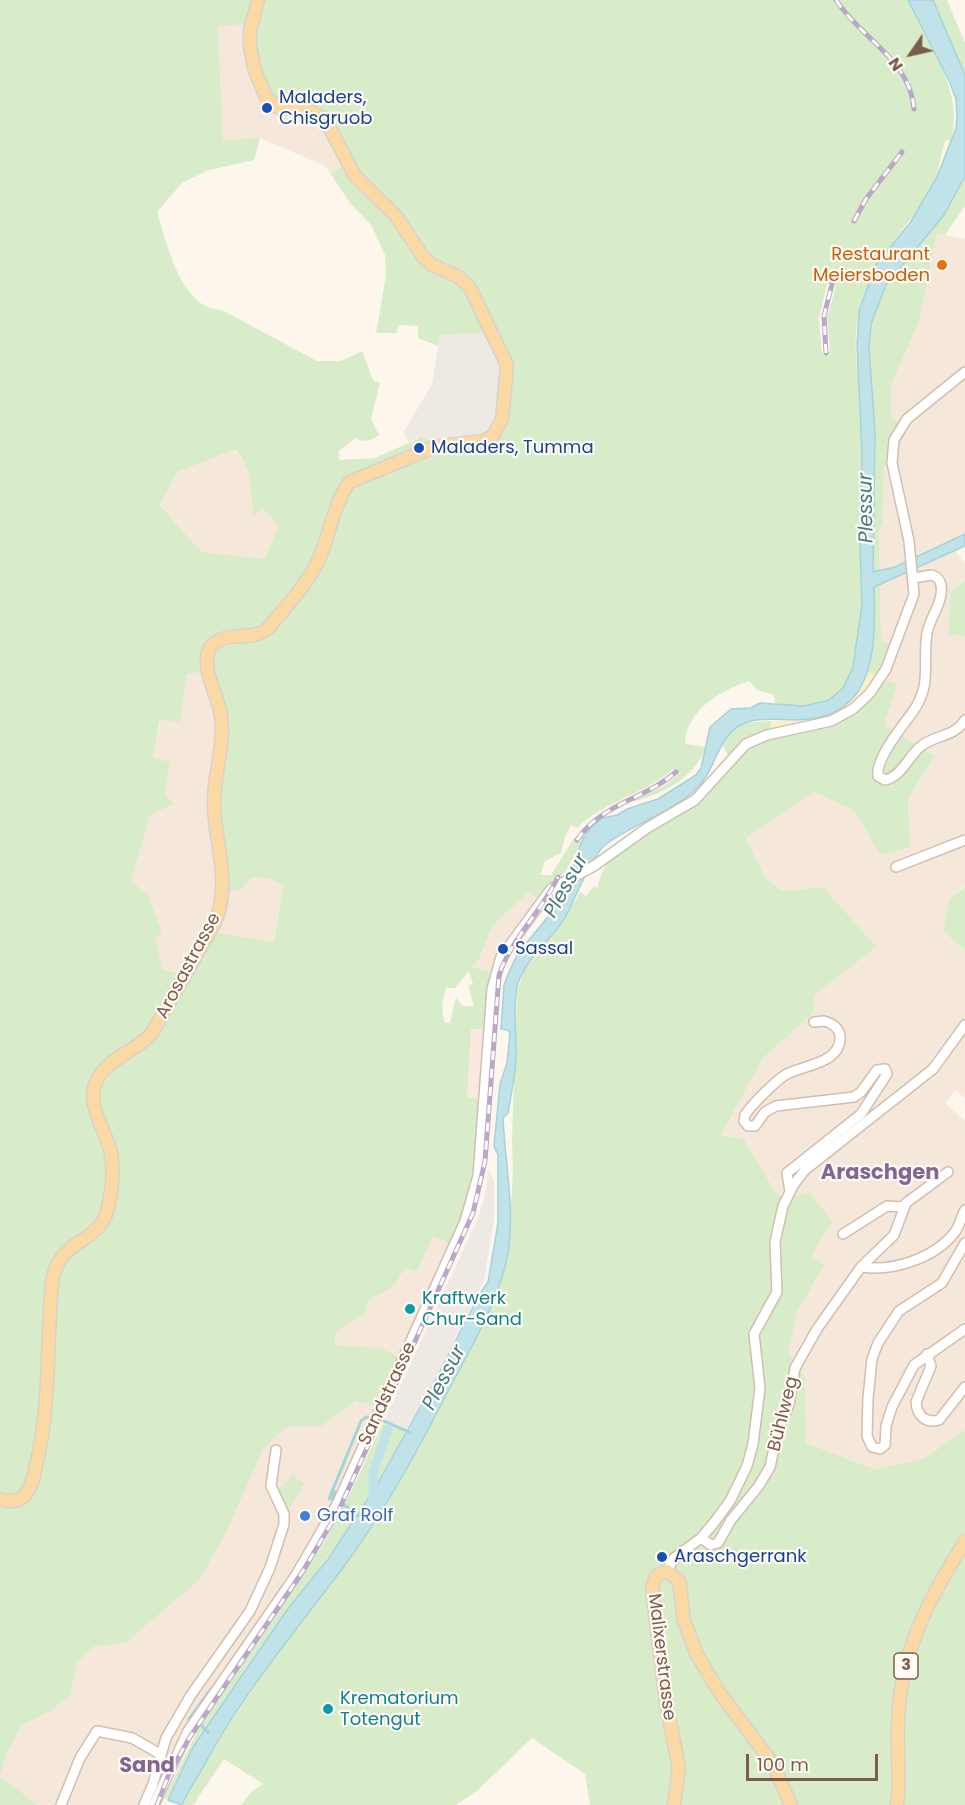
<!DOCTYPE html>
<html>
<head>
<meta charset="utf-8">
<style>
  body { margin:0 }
  #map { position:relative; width:965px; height:1805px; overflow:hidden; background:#fdf6ec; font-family:Poppins,sans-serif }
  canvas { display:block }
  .north { position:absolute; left:881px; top:24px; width:60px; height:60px; -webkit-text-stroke:4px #fffaf3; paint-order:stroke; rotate:236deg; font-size:16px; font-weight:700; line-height:24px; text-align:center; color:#7a5c4d }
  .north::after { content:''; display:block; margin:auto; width:21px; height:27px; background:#7a5c4d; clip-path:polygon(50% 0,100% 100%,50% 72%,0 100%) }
  .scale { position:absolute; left:746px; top:1754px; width:132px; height:27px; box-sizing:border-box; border:3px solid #7a5c4d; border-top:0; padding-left:8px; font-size:18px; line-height:21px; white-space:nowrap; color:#7a5c4d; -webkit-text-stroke:4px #fffaf3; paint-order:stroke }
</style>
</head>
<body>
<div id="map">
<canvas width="965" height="1805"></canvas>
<div class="north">N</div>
<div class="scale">100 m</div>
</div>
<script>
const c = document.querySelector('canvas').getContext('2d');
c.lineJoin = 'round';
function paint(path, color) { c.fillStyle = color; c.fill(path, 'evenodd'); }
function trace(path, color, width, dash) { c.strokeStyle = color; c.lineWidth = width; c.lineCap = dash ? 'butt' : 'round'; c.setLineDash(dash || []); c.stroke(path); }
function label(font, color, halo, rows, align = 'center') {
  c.font = font + ' Poppins,sans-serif'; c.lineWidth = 4.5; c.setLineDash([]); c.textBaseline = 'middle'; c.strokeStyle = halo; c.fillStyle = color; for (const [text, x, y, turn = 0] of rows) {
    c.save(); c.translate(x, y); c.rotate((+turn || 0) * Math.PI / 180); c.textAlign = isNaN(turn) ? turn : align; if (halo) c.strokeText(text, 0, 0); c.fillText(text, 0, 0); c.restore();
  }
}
paint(new Path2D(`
  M252,24L317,114L347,164L330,173L325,166L260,138L223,140L218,26Z
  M937,233L965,239V535L895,567L880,571L879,526L883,525L884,464L891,417V385L919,322Z
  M235,449L249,472L253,516L263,507L278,526L265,559L202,552L160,504L177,472Z
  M955,550L965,564V581L950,592L948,634L965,637V886L949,899L943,931L965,951V1098L955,1090L945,1103L965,1121V1430L923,1459L874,1469L806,1443L805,1376L788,1353L798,1310L825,1266L811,1256L786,1199L776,1193L744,1139L721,1135L763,1058L813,1013L814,995L877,947L823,887L782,891L765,877L746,838L813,792L854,810L880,854L910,847L908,798L935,756L884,725L898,685L881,678L880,584Z
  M208,671L251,877L271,879L283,886L274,942L210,931L185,976L163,969L156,939L162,930L151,902L131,881L150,815L165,794L153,758L161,719L187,673Z
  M529,892L542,902L495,973L471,968L479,959L493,925Z
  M433,1236L455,1246L404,1359L334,1346L337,1331L364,1315L369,1300L394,1286L405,1268L417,1272Z
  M357,1401L381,1408L321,1533L188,1731L154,1805H38L0,1776L7,1753L22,1725L51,1711L70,1695L77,1663L93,1647L125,1643L249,1474L263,1449L286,1426H322Z`), '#f5e8da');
paint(new Path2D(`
  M471,1029L489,1030L484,1099L467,1097Z`), '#fde8e0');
paint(new Path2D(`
  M492,333L504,353L495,434L440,446L417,438L409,442L403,433L432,384L440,335Z
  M488,1168L494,1181V1220L484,1280L436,1379L406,1430L384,1421L478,1218L486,1191Z`), '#efe9e4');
paint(new Path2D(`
  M0,0H908C927,46 965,89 951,141L946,140C939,156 940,173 932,187C906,231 872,260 859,311C851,344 860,382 861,415C863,458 861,500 860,542C860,585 872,664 836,695C819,710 794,705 775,703L774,695L757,690L749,681C720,691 686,710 685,744L706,747C694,779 664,793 633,802L632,800L664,786L678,775L673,769C644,795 605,801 577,828L571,825L565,837L561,853L545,861L540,875H551L574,838L582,843L564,874L554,879L542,902L529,892L493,925L479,959L472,967L495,973L489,1030L471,1029L467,1097L484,1099L480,1157L455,1246L433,1236L417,1272L405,1268L394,1286L369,1300L364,1315L337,1331L334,1345L380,1348L404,1359L381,1408L356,1401L322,1426L286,1427L263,1449L226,1532L200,1579L125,1643L93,1647L77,1663L70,1695L51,1711L22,1725L7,1753L0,1776ZM252,24L266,97L328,123L347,164L330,173L350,203L371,225L385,255L386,276L376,333H396L399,325L418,326V338L438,346L440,335L492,333L508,375L493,436L434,447L426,439L420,438L375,458L339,460V451L355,438C364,443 371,441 379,435L371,419L380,383L373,380L362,351L341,361H317L222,310C181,310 167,243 157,212L182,183L209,170L254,160L260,138L223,140L218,26ZM827,284L836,285L827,318L830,351L822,354L819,318ZM236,449L249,472L253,516L263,508L278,526L265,559L202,552L160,505L177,472ZM208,671L221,750L215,821L223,889L240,891L251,877L271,879L283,886L274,942L210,931L185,976L163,969L156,940L162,930L148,895L131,881L150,815L173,804L165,794L170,762L153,758L160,719L180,722L187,674ZM469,971L473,984L468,985L474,1006H462L456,997L450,1023L444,1022L442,1005L446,988H455Z
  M933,0H947L965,43V75Z
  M965,176V206L945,235L937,233L919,322L891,385V417L901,425L892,463L884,465L883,526L879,527L880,571L873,572L875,432L869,347L871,324L886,285L944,215Z
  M965,581V637L948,634L950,592Z
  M880,584L881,641L895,646L881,678L898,685L884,725L935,756L908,798L910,847L880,855L854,810L813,792L746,838L765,877L782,891L823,887L877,947L814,995L813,1013L763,1058L721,1135L744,1139L776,1193L786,1199L810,1192L832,1222L811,1256L825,1265L798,1310L788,1353L805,1376L806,1443L874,1469L923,1459L965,1430V1805H590L585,1774L532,1738L478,1790L456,1805H241L252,1791L263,1784L224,1759L193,1805H182L212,1750L250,1693L295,1628L356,1550L418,1450L452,1383L508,1253L513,1173L512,1141L517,993L524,970L561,924L580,892L586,896L594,886L598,888C603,838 682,823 713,789L710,786L730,759L722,744L735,728L743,723L771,721L772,733L881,678L867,672L874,622L873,587Z
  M965,887V951L943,931L949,899Z
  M384,1421L406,1430C341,1563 230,1666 168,1800L164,1798L198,1730L323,1544L346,1502Z
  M293,1475L304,1484L284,1517L273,1494Z
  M0,1776L38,1805H0Z`), '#d8ecc9');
paint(new Path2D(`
  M867,672L881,678L846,713L772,733L771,721C811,722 853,715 867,672Z`), '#fcefc7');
const water = new Path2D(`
  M908,0H933L965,75V176L944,215L886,285L871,324L869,347L875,432L873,572L895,567L965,534V546L874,587C875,622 877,674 851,700C813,736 768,708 739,726C717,739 715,771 697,788C672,813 632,824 605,845C595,852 574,899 568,912C556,937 531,952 520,978C511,998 517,1036 516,1059C515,1077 511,1095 508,1113L503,1118C505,1163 515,1209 508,1253C500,1298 476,1338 455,1378C421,1444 387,1509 342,1569C293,1634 240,1697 202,1769C195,1782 187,1792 182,1805L168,1800L193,1747L287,1610L328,1559L375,1488L436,1379L479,1295L488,1282L498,1223V1155L494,1146L500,1084L507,1063L510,1033L508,1030L501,1029L504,985L509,972L518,953L552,912L554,902L565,890L583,838L590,829L602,818L617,815L627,809L658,799L696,775L701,768L710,727L731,709L751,708L760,703L804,706L829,700L843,688L853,667L862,604L860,544L862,453L857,344L859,311L875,266L910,223L937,177L956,128L957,116L956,99L950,83Z`);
paint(water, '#bfe3e8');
trace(water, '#a5d3da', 1.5);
trace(new Path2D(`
  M384,1421L409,1432
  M332,1491L335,1492L332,1499L335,1500
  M329,1499L361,1421L366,1417L373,1418
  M344,1505L360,1516
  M189,1719L211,1689
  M202,1726L208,1733`), '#a5d3da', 3);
trace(new Path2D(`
  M373,1505V1473L388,1429`), '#bfe3e8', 9);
const minor = new Path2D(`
  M913,578L932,575C937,577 940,579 941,585C944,602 930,617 927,633C922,664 933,684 912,713C902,726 875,760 878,776L885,780C902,776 908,757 920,747C935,734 954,738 965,720
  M896,867L965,840
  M790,1191L787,1173L861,1114L887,1074L885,1069L877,1070L861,1092L854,1097L776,1106L765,1112L755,1126H748L744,1121L745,1115C751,1105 776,1081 785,1075C802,1065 842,1064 840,1036C839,1028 832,1023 824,1021L814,1022
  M843,1234L887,1206L903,1207
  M965,1243L942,1283L899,1311L878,1343L872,1359L868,1398L867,1436L872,1447L880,1449L885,1445L886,1426L892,1407L914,1365L965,1329
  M861,1267C893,1272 935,1258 955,1232C960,1225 961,1217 965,1210
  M927,1354L931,1366L916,1402C917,1415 925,1424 939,1420L965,1387
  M701,1538L711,1545L718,1543L731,1520L758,1487L770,1467L778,1430L789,1404L795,1368L817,1329L861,1267L894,1235L906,1203L948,1172
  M667,1571L674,1558L701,1538L713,1524L730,1501L747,1466L753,1444L760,1388L754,1334L777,1292L775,1242L783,1206L794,1184L805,1170L933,1069L965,1025
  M61,1805L80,1758L97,1731L132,1738L160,1754
  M144,1805L153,1784L166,1738L191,1695L250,1611L270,1568L284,1524V1514L271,1486L276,1450
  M154,1805L188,1731L296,1575L337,1504L465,1221L478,1176L492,989L501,957L551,889L594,866L647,828L695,800L746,744L767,735L831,721L853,709L870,693L886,669L914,594L909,541L892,463L894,440L907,419L965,372`);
const major = new Path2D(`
  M0,1499C9,1502 18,1503 25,1495C32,1487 34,1475 36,1465C51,1405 46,1346 52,1284C57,1236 99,1247 108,1208C112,1191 114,1170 111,1153C105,1126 80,1099 102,1072C115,1055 138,1050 152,1033L214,924C233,884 214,844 214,802C214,773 225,745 221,716C218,694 201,670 209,649C225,627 254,645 270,626C286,607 306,585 317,563C328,542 335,498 350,482L434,447L483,441L493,436L502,419L507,365L470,288L459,277L432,265L423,257L396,216L355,176L325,119L312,112L277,107L266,97L255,71L250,47V31L258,0
  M674,1805L679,1768L666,1703L652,1588L656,1576L667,1571L679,1581L684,1620L696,1653L719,1692L773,1764L791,1805
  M897,1805C901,1777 896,1749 898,1721C901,1648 928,1602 965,1541`);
trace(minor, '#d1beb0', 12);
trace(major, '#dad1cd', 15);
trace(minor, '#fff', 9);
trace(major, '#fbd9a5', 12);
const rail = new Path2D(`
  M836,0C861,39 910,59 914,109
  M854,221L866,199L902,152
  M826,353L824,316L832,284
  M577,840C602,803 644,800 676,772
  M157,1805L169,1774L190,1737L303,1571L338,1512L473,1213L485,1161L499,975C511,939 542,911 558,877`);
trace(rail, '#b9a8c9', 5);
trace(rail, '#fffaf3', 3, [9]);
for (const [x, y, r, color] of [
  [267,108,6,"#1a4fb4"],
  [942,265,6,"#e8710a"],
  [419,448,6,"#1a4fb4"],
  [503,949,6,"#1a4fb4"],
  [410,1309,6,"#0f9aa8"],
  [305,1516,6,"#3f7fe0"],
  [662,1557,6,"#1a4fb4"],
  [328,1709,6,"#0f9aa8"]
]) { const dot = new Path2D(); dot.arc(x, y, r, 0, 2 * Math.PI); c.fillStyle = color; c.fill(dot); trace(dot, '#fffaf3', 2); }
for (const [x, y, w] of [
  [906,1666,24]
]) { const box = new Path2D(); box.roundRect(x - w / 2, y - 13, w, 26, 4.5); c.fillStyle = '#fffaf3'; c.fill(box); trace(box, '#7a5c4d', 1.5); }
label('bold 16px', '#7a5c4d', null, [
  ["3",906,1666]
]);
label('18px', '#164399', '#fffaf3', [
  ["Maladers,",279,98],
  ["Chisgruob",279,119],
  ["Maladers, Tumma",431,448],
  ["Sassal",515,949],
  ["Araschgerrank",674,1557]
], 'left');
label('18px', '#c56008', '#fffaf3', [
  ["Restaurant",930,255],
  ["Meiersboden",930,276]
], 'right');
label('18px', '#7a5c4d', '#fffaf3', [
  ["Arosastrasse",189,966,-62],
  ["Sandstrasse",388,1394,-65],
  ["Bühlweg",784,1414,-76],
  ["Malixerstrasse",661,1657,83]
]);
label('18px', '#0d838f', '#fffaf3', [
  ["Kraftwerk",422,1299],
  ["Chur-Sand",422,1320],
  ["Krematorium",340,1699],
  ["Totengut",340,1720]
], 'left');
label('18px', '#366cbe', '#fffaf3', [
  ["Graf Rolf",317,1516]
], 'left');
label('italic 20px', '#437c86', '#fffaf3', [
  ["Plessur",867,508,-91],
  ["Plessur",567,886,-61],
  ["Plessur",445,1378,-62]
]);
label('bold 21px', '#846695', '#fffaf3', [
  ["Araschgen",880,1174],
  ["Sand",147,1767]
]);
</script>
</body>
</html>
